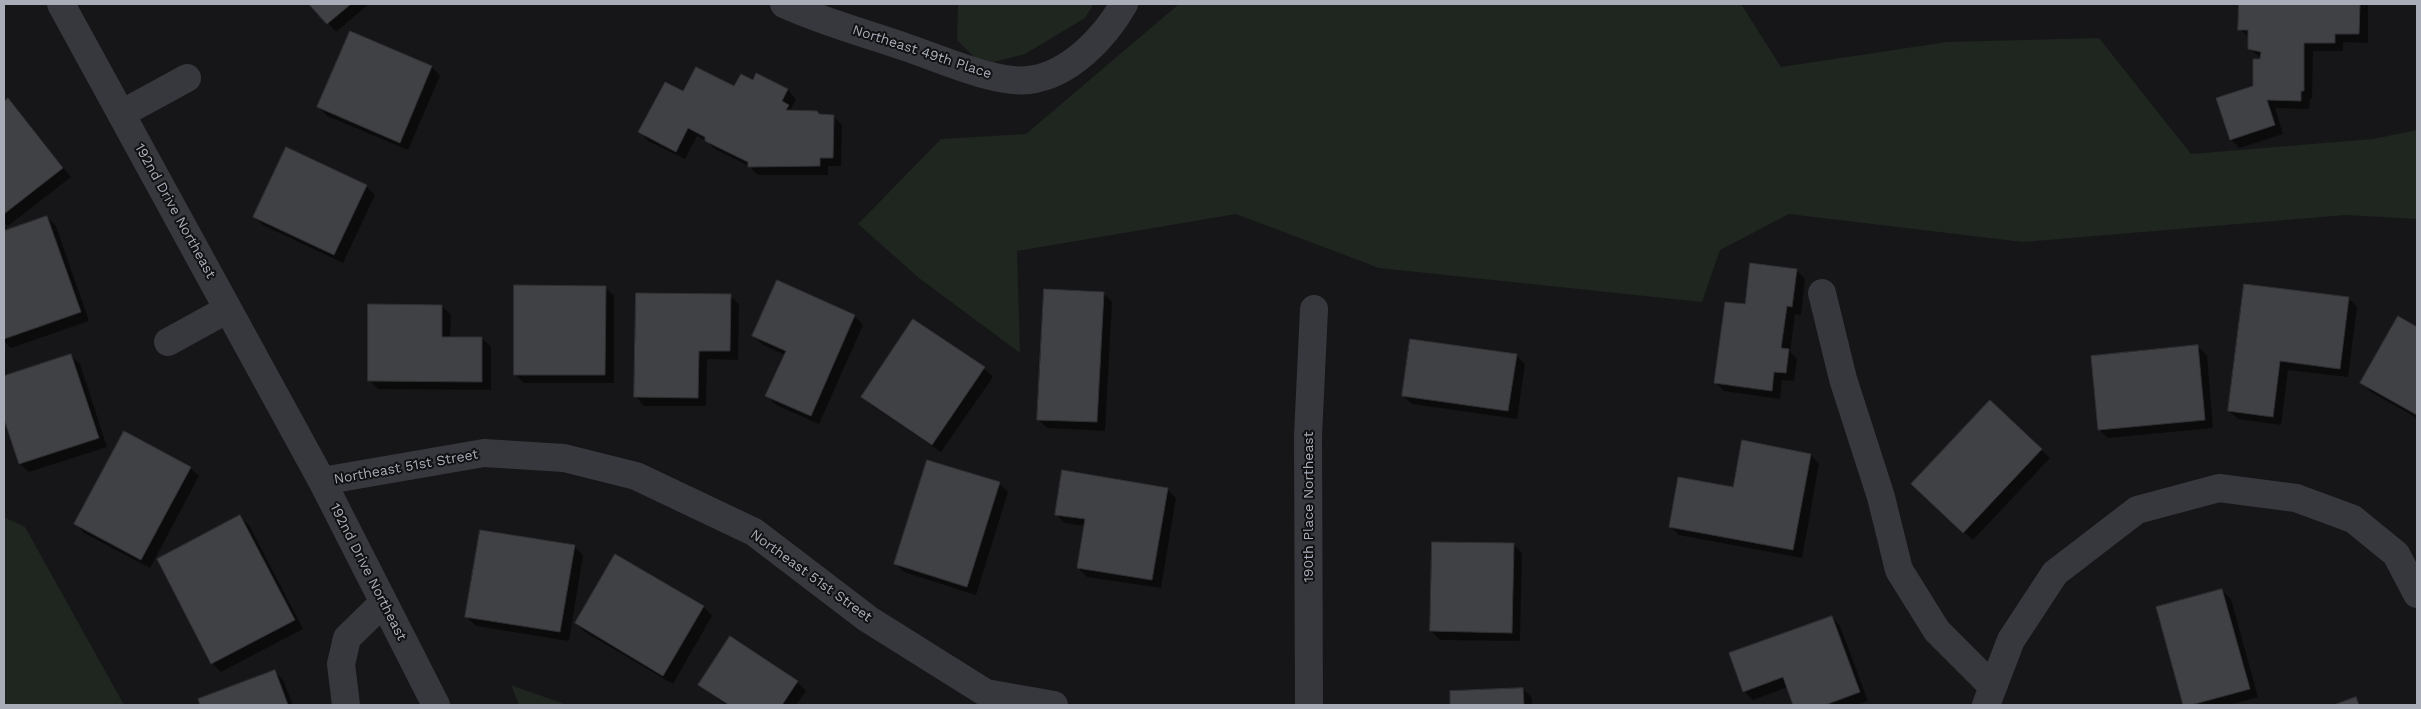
<!DOCTYPE html>
<html>
<head>
<meta charset="utf-8">
<style>
  body { margin:0 }
  #map { position:relative; width:2421px; height:709px; overflow:hidden; background:#161618; font-family:"Work Sans",sans-serif }
  canvas { display:block }
  .frame { position:absolute; inset:0; border:5px solid #a8adb8; pointer-events:none }
</style>
</head>
<body>
<div id="map">
<canvas width="2421" height="709"></canvas>
<div class="frame"></div>
</div>
<script>
const c = document.querySelector('canvas').getContext('2d');
c.lineJoin = 'round';
function paint(path, color) { c.fillStyle = color; c.fill(path, 'evenodd'); }
function trace(path, color, width, dash) { c.strokeStyle = color; c.lineWidth = width; c.lineCap = dash ? 'butt' : 'round'; c.setLineDash(dash || []); c.stroke(path); }
function label(font, color, halo, rows, align = 'center') {
  c.font = font + ' "Work Sans",sans-serif'; c.lineWidth = 4; c.setLineDash([]); c.textBaseline = 'middle'; c.strokeStyle = halo; c.fillStyle = color; for (const [text, x, y, turn = 0] of rows) {
    c.save(); c.translate(x, y); c.rotate((+turn || 0) * Math.PI / 180); c.textAlign = isNaN(turn) ? turn : align; if (halo) c.strokeText(text, 0, 0); c.fillText(text, 0, 0); c.restore();
  }
}
paint(new Path2D(`
  M958,4H1094L1085,18L1025,54L982,65L957,40Z
  M1179,4H1741L1781,67L1947,42L2099,38L2191,154L2373,139L2417,130V219L2346,215L2023,242L1789,214L1720,250L1702,302L1379,268L1236,214L1017,251L1020,353L919,278L858,224L941,139L1026,134Z
  M4,517L25,527L124,705H4Z
  M511,685L567,705H519Z`), '#1e261f');
paint(new Path2D(`
  M311,4H369L336,32Z
  M2240,4H2368V43L2343,42V51H2313L2312,99H2310L2309,109L2275,108L2283,134L2239,148L2231,139L2254,87L2262,61V58L2249,49V38L2240,29Z
  M351,32L432,67L440,76L408,150L327,116L319,107Z
  M757,75L788,90L796,99L791,109L794,112L833,116L842,125L841,166H828V175H758L749,166L715,149L708,142L697,136L685,159L648,141L640,132L684,93L735,88L753,82Z
  M8,100L71,177L8,226L4,222V104Z
  M366,186L375,195L343,263L263,225L254,216Z
  M47,217L56,226L89,321L11,348L4,341V232Z
  M1797,271L1805,279L1801,315L1795,314L1790,352L1797,359L1794,381L1782,380L1780,399L1724,391L1716,383L1746,305Z
  M778,282L855,316L863,325L819,424L776,405L767,396L785,355L763,345L754,336Z
  M2245,285L2349,299L2357,307L2348,377L2288,370L2281,425L2238,419L2229,411Z
  M605,287L614,296V383H524L515,374Z
  M1103,293L1112,302L1105,431L1047,428L1038,419Z
  M730,296L739,304L738,360L707,359L706,406H644L636,397Z
  M442,306L451,315L450,338H482L491,347V390L378,389L369,380Z
  M2399,318L2417,328V418L2371,392L2362,383Z
  M2198,347L2207,355L2213,428L2108,438L2099,429Z
  M1516,355L1525,364L1517,419L1412,404L1403,396Z
  M71,356L80,364L107,447L29,472L20,464L4,415V378Z
  M984,368L993,377L941,452L871,405L862,397Z
  M1990,402L2050,458L1973,540L1921,492Z
  M1811,455L1819,464L1802,558L1679,535L1670,526L1734,489Z
  M190,468L199,476L150,568L84,533L76,524Z
  M999,483L1008,492L976,595L904,572L895,563Z
  M1167,489L1176,498L1161,588L1087,577L1078,568L1085,526L1065,523L1056,514Z
  M240,517L249,525L303,629L221,672L212,663L158,559Z
  M1514,545L1522,553L1520,641L1440,640L1431,631Z
  M574,546L583,555L569,641L476,626L467,617Z
  M616,556L704,607L712,616L673,684L585,632L576,623Z
  M2222,590L2231,599L2258,697L2229,705H2185L2158,608Z
  M1832,617L1840,626L1868,701L1857,705H1795L1788,687L1753,700L1744,691Z
  M274,671L283,680L293,705H201L200,700Z
  M797,682L806,691L796,705H726L699,685Z
  M1523,689L1532,698V705H1452L1451,692Z`), '#0007');
const building = new Path2D(`
  M309,4H351L327,24Z
  M2239,4H2360L2359,34H2335V43H2304V91H2301V101L2267,100L2275,125L2230,140L2216,98L2253,86V59H2260L2261,52L2248,49V30H2238Z
  M350,31L432,66L400,143L317,107Z
  M696,67L734,86L741,74L753,80L756,73L788,89L782,101L789,105L786,110L817,111L819,114L834,115L833,158H820V166L748,167V162L705,141V137L688,128L676,152L638,132L665,82L683,91Z
  M8,98L63,168L4,214V102Z
  M286,147L367,185L334,255L253,217Z
  M47,216L81,312L4,339V231Z
  M1750,263L1797,269L1792,307L1787,306L1781,348L1789,349L1786,373L1774,372L1772,391L1714,383L1725,302L1745,304Z
  M777,280L855,315L811,416L765,396L786,351L752,336Z
  M2244,284L2349,297L2340,369L2280,361L2273,417L2228,411Z
  M514,285L606,286L605,375H514Z
  M1044,289L1104,292L1097,422L1037,420Z
  M636,293L731,294L730,351H699L698,398L634,397Z
  M368,304L442,305V337H482V382L368,381Z
  M2398,316L2417,327V415L2360,383Z
  M913,319L985,367L932,445L861,397Z
  M1410,339L1517,354L1508,411L1402,396Z
  M2198,345L2205,420L2098,430L2091,356Z
  M71,354L99,438L19,464L4,419V376Z
  M1990,400L2042,449L1963,533L1911,484Z
  M124,431L191,467L141,560L74,524Z
  M1742,440L1811,454L1793,550L1669,527L1678,477L1733,487Z
  M927,460L1000,482L967,587L894,564Z
  M1062,470L1168,488L1152,580L1077,568L1085,519L1055,515Z
  M240,515L295,620L211,664L157,559Z
  M480,530L575,545L560,632L465,617Z
  M1432,542L1514,543L1512,633L1430,631Z
  M615,554L704,606L663,676L575,623Z
  M2222,589L2250,689L2191,705H2183L2156,607Z
  M1832,616L1860,692L1825,705H1793L1783,677L1743,692L1729,653Z
  M730,636L798,681L782,705H729L698,685Z
  M275,670L288,705H200L198,699Z
  M1523,688L1524,705H1450V691Z
  M2356,697L2359,705H2334Z`);
paint(building, '#404145');
trace(building, '#303034', 1);
trace(new Path2D(`
  M61,4L322,481L436,705
  M784,4C823,22 865,33 905,47C939,58 994,84 1029,80C1070,75 1105,37 1124,4
  M121,114L187,78
  M1822,293L1843,379L1881,497L1899,570L1937,631L1993,687
  M168,342L228,309
  M322,481L484,453L564,458L636,476L754,532L868,619L986,693L1054,705
  M346,705L341,664L347,638L383,603
  M1309,705L1308,436L1314,309
  M1986,705L2011,640L2055,573L2137,510L2219,488L2296,498L2353,519L2396,554L2417,594`), '#37383d', 28);
label('14px', '#a8adb8', '#111113', [
  ["Northeast 49th Place",922,52,18],
  ["192nd Drive Northeast",175,211,61],
  ["Northeast 51st Street",406,467,-10],
  ["190th Place Northeast",1309,507,-90],
  ["192nd Drive Northeast",368,572,63],
  ["Northeast 51st Street",811,576,36]
]);
</script>
</body>
</html>
